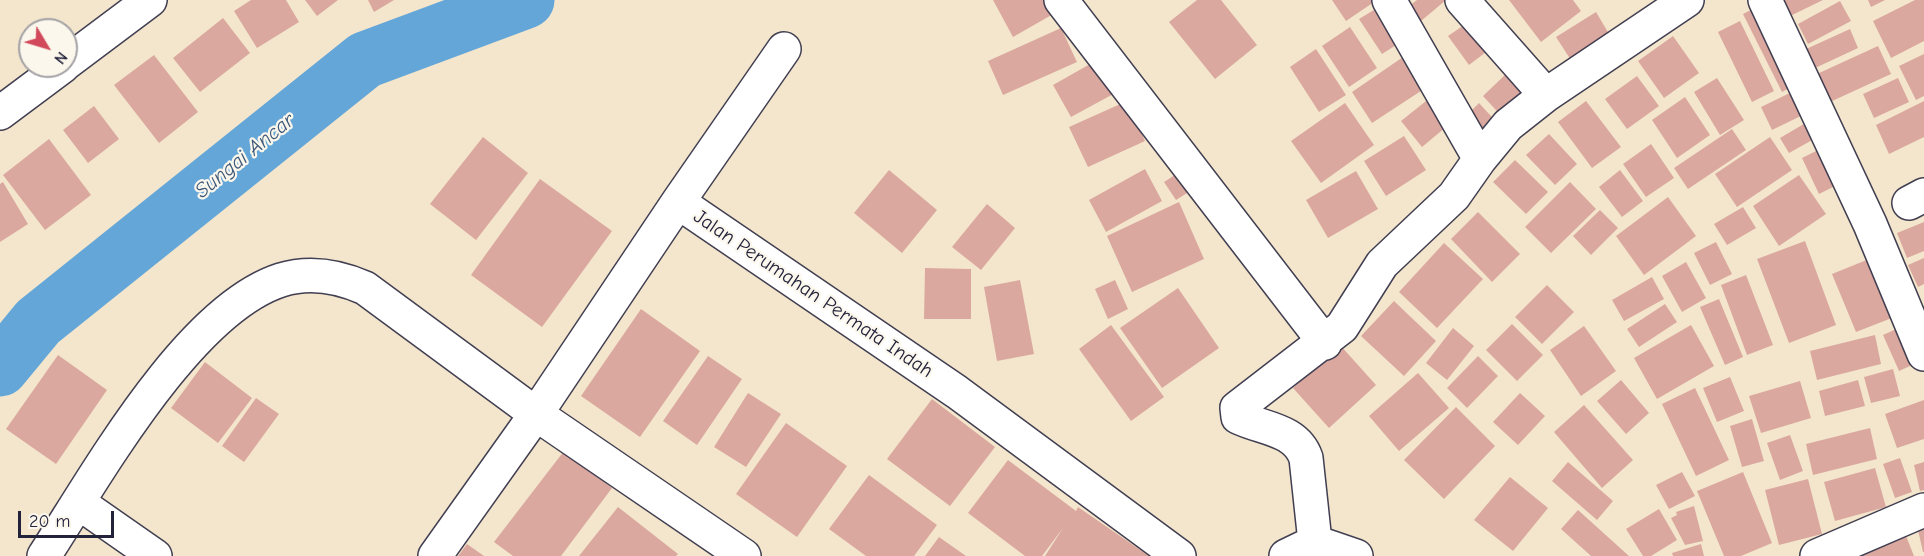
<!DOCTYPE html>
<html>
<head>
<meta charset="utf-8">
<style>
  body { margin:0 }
  #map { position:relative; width:1924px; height:556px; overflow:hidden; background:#f3e6cc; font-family:"Comic Neue",sans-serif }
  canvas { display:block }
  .north { position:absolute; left:18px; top:18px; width:60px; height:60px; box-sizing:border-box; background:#fbf7ec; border:2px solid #a4a2a5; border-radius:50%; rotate:128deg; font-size:16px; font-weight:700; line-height:24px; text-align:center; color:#22223b }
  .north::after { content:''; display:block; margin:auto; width:21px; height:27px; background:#d1495b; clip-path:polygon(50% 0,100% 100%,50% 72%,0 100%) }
  .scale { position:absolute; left:18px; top:511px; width:96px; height:27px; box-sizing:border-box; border:3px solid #22223b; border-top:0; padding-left:8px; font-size:18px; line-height:21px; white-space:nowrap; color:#22223b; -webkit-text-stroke:4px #fbf7ec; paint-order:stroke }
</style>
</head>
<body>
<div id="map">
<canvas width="1924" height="556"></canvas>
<div class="north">N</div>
<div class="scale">20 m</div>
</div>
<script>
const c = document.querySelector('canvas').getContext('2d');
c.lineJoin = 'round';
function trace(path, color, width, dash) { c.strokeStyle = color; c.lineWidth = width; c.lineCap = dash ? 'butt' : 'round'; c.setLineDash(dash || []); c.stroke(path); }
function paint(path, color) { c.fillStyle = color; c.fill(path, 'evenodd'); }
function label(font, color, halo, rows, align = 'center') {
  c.font = font + ' "Comic Neue",sans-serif'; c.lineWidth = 4.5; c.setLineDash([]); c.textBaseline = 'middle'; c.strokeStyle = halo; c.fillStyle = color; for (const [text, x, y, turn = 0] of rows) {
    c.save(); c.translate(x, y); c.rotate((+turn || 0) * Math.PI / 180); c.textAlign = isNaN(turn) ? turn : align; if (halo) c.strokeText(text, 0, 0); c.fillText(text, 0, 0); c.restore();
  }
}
trace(new Path2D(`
  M0,368L38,322L365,60L526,0`), '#64a6d8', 57);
paint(new Path2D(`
  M251,0H286L299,22L257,48L234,11Z
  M305,0H338L317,16Z
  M368,0H394L374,12Z
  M993,0H1047L1055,13L1013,37Z
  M1197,0H1221L1257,45L1215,79L1169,22Z
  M1332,0H1377L1346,21Z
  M1417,0H1446L1421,21L1409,6Z
  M1509,0H1573L1581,11L1541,42Z
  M1780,0H1823L1788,17Z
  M1868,0H1885L1871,7Z
  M1915,0H1924V41L1891,58L1873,21Z
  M1840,1L1851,21L1808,44L1798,24Z
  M1382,5L1404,40L1382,54L1359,19Z
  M1760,5L1799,83L1782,92L1743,14Z
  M1596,12L1615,44L1576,68L1556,37Z
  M223,18L250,53L200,92L173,58Z
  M1470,21L1490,49L1469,65L1448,36Z
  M1740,21L1774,91L1752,102L1718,32Z
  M1350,27L1377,68L1349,87L1322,46Z
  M1061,28L1077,62L1003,95L988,61Z
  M1850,29L1858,48L1813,69L1804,50Z
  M1673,36L1699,73L1664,98L1638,61Z
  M1878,46L1891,74L1830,102L1817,74Z
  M1316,49L1346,95L1319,112L1290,67Z
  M1924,54V96L1916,100L1899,66Z
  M154,55L198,112L159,143L114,85Z
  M1406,55L1427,87L1372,123L1352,92Z
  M1099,59L1117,92L1071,117L1053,85Z
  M1507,73L1530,97L1506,121L1483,96Z
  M1637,76L1659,106L1627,129L1605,99Z
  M1717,78L1744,120L1720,135L1694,92Z
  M1898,78L1909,102L1874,118L1863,94Z
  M1796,90L1807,113L1772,130L1761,107Z
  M1431,97L1452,122L1422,147L1401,121Z
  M1685,97L1710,135L1677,158L1652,120Z
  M1127,101L1145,141L1088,167L1069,127Z
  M1586,101L1621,147L1592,168L1558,122Z
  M1924,101V137L1889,154L1876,125Z
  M1345,103L1374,145L1321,183L1291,141Z
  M1479,103L1502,128L1491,139L1468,114Z
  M94,106L119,139L88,163L63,130Z
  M1814,118L1823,134L1789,153L1780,138Z
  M1732,129L1746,150L1688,189L1674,168Z
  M1549,134L1577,164L1555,185L1526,155Z
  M1404,136L1426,170L1386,196L1364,161Z
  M483,137L528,173L476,240L430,204Z
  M1770,137L1792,170L1737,207L1715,174Z
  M49,139L91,195L45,230L3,175Z
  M1651,144L1674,178L1646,197L1623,164Z
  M1828,145L1845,181L1819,194L1802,158Z
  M1515,160L1548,192L1526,214L1493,182Z
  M1145,169L1162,201L1106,232L1089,200Z
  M1184,169L1195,188L1176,200L1164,182Z
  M889,170L937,210L902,253L854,213Z
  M1620,170L1643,201L1622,217L1599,187Z
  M1356,171L1378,209L1328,238L1306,200Z
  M1799,175L1826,214L1779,246L1753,206Z
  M540,179L612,231L542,327L471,275Z
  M3,182L28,224L0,242V184Z
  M1570,182L1596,209L1551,253L1525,227Z
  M1668,197L1696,236L1644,275L1616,236Z
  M1179,202L1204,259L1132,292L1107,236Z
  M987,204L1015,228L981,270L952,247Z
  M1743,207L1756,228L1727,245L1714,224Z
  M1600,210L1618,228L1591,255L1573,236Z
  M1478,212L1520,254L1492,282L1451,239Z
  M1924,222V251L1907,258L1897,233Z
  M1805,241L1836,325L1789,343L1757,259Z
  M1716,242L1732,274L1710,285L1694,253Z
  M1444,243L1483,279L1437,328L1399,292Z
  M1879,255L1902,314L1856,332L1832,274Z
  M1924,258V284L1918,287L1908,265Z
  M1686,262L1706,298L1682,312L1662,276Z
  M925,268L971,269V319H924Z
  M1746,275L1773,345L1747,355L1721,285Z
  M1652,277L1664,299L1624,321L1612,300Z
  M1020,280L1034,354L997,361L984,287Z
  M1115,280L1128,309L1108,319L1095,289Z
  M1547,285L1574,312L1542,344L1515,317Z
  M1178,288L1219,348L1162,388L1120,328Z
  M1719,299L1743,357L1725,365L1700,307Z
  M1394,301L1436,341L1404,376L1361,336Z
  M1665,304L1677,322L1639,347L1627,329Z
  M641,309L700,351L640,437L581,396Z
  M1512,324L1543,355L1517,381L1486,350Z
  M1111,325L1164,397L1131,421L1079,349Z
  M1691,325L1714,366L1657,399L1634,358Z
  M1584,326L1616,371L1581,396L1550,350Z
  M1903,326L1919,362L1899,371L1883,335Z
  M1453,328L1474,346L1447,380L1426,363Z
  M1875,335L1881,364L1817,380L1810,351Z
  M1340,345L1376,385L1329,428L1293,388Z
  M58,355L107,390L56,464L6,429Z
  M708,356L742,379L697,445L663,421Z
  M1478,356L1498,376L1467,408L1447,388Z
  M205,362L252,398L218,443L171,408Z
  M1893,369L1900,396L1871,403L1864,377Z
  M1418,373L1449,408L1399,451L1369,416Z
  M1730,377L1744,411L1717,422L1703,388Z
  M1621,380L1649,413L1626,434L1597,401Z
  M1858,380L1865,406L1825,416L1819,391Z
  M1800,381L1811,418L1761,433L1749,396Z
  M1695,388L1729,460L1696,476L1662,404Z
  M748,393L781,414L746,467L714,447Z
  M1520,393L1545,416L1518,445L1493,422Z
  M256,398L279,414L244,462L222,446Z
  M932,399L995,447L950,506L887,459Z
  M1924,400V439L1897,448L1885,414Z
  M1584,405L1633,460L1602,488L1554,432Z
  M1456,407L1495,446L1444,499L1404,460Z
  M1752,419L1764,461L1742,467L1730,426Z
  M786,423L847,466L797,537L736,494Z
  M1870,428L1877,459L1813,475L1806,444Z
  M1790,435L1803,471L1780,480L1767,443Z
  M564,451L612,488L561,556H513L494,542Z
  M1900,458L1912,492L1895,498L1883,464Z
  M1008,460L1076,511L1078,507L1149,556H1045L1063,528L1042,556H1025L968,513Z
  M1568,462L1613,501L1597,520L1552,481Z
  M1924,462V490L1920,491L1914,465Z
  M1875,468L1886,507L1835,521L1824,482Z
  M1682,472L1695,496L1669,509L1656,485Z
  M1743,472L1772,543L1741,556H1724L1697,491Z
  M869,475L937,525L914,556H866L829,529Z
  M1510,477L1548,508L1513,551L1474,520Z
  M1808,479L1822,534L1779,545L1765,490Z
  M1694,506L1703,541L1685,545L1671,518L1677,515L1676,512Z
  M618,507L678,554L676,556H579Z
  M1659,509L1677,540L1651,556H1643L1626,529Z
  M1578,510L1629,556H1591L1561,529Z
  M1924,515V552H1923L1915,517Z
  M1902,526L1914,556H1833Z
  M939,537L966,556H925Z
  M467,544L484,556H458Z
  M1701,544L1704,556H1673L1672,553Z`), '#dba89f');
const minor = new Path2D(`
  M1061,0L1325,343
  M1389,0L1480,159
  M1462,0L1546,95
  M1765,0L1870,224L1924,354
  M66,63L150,0
  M0,113L63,66
  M678,202L784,49
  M1909,203L1924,195
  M79,503L155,556
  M1315,542L1306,458C1296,429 1263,429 1238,417L1237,408L1342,327L1382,264L1454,196L1480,159L1508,125L1546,95L1687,0
  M44,556C96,476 188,310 281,280C310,271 338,276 365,288L536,414L744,556
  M435,556L536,414L678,202L957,392L1179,556
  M1286,556L1315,542L1356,556
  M1817,556L1924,510`);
trace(minor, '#413f51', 36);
trace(minor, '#fff', 33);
label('20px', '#22223b', '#fbf7ec', [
  ["Jalan Perumahan Permata Indah",813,294,34]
]);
label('italic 21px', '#3c577a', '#fbf7ec', [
  ["Sungai Ancar",245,156,-39]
]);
</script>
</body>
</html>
